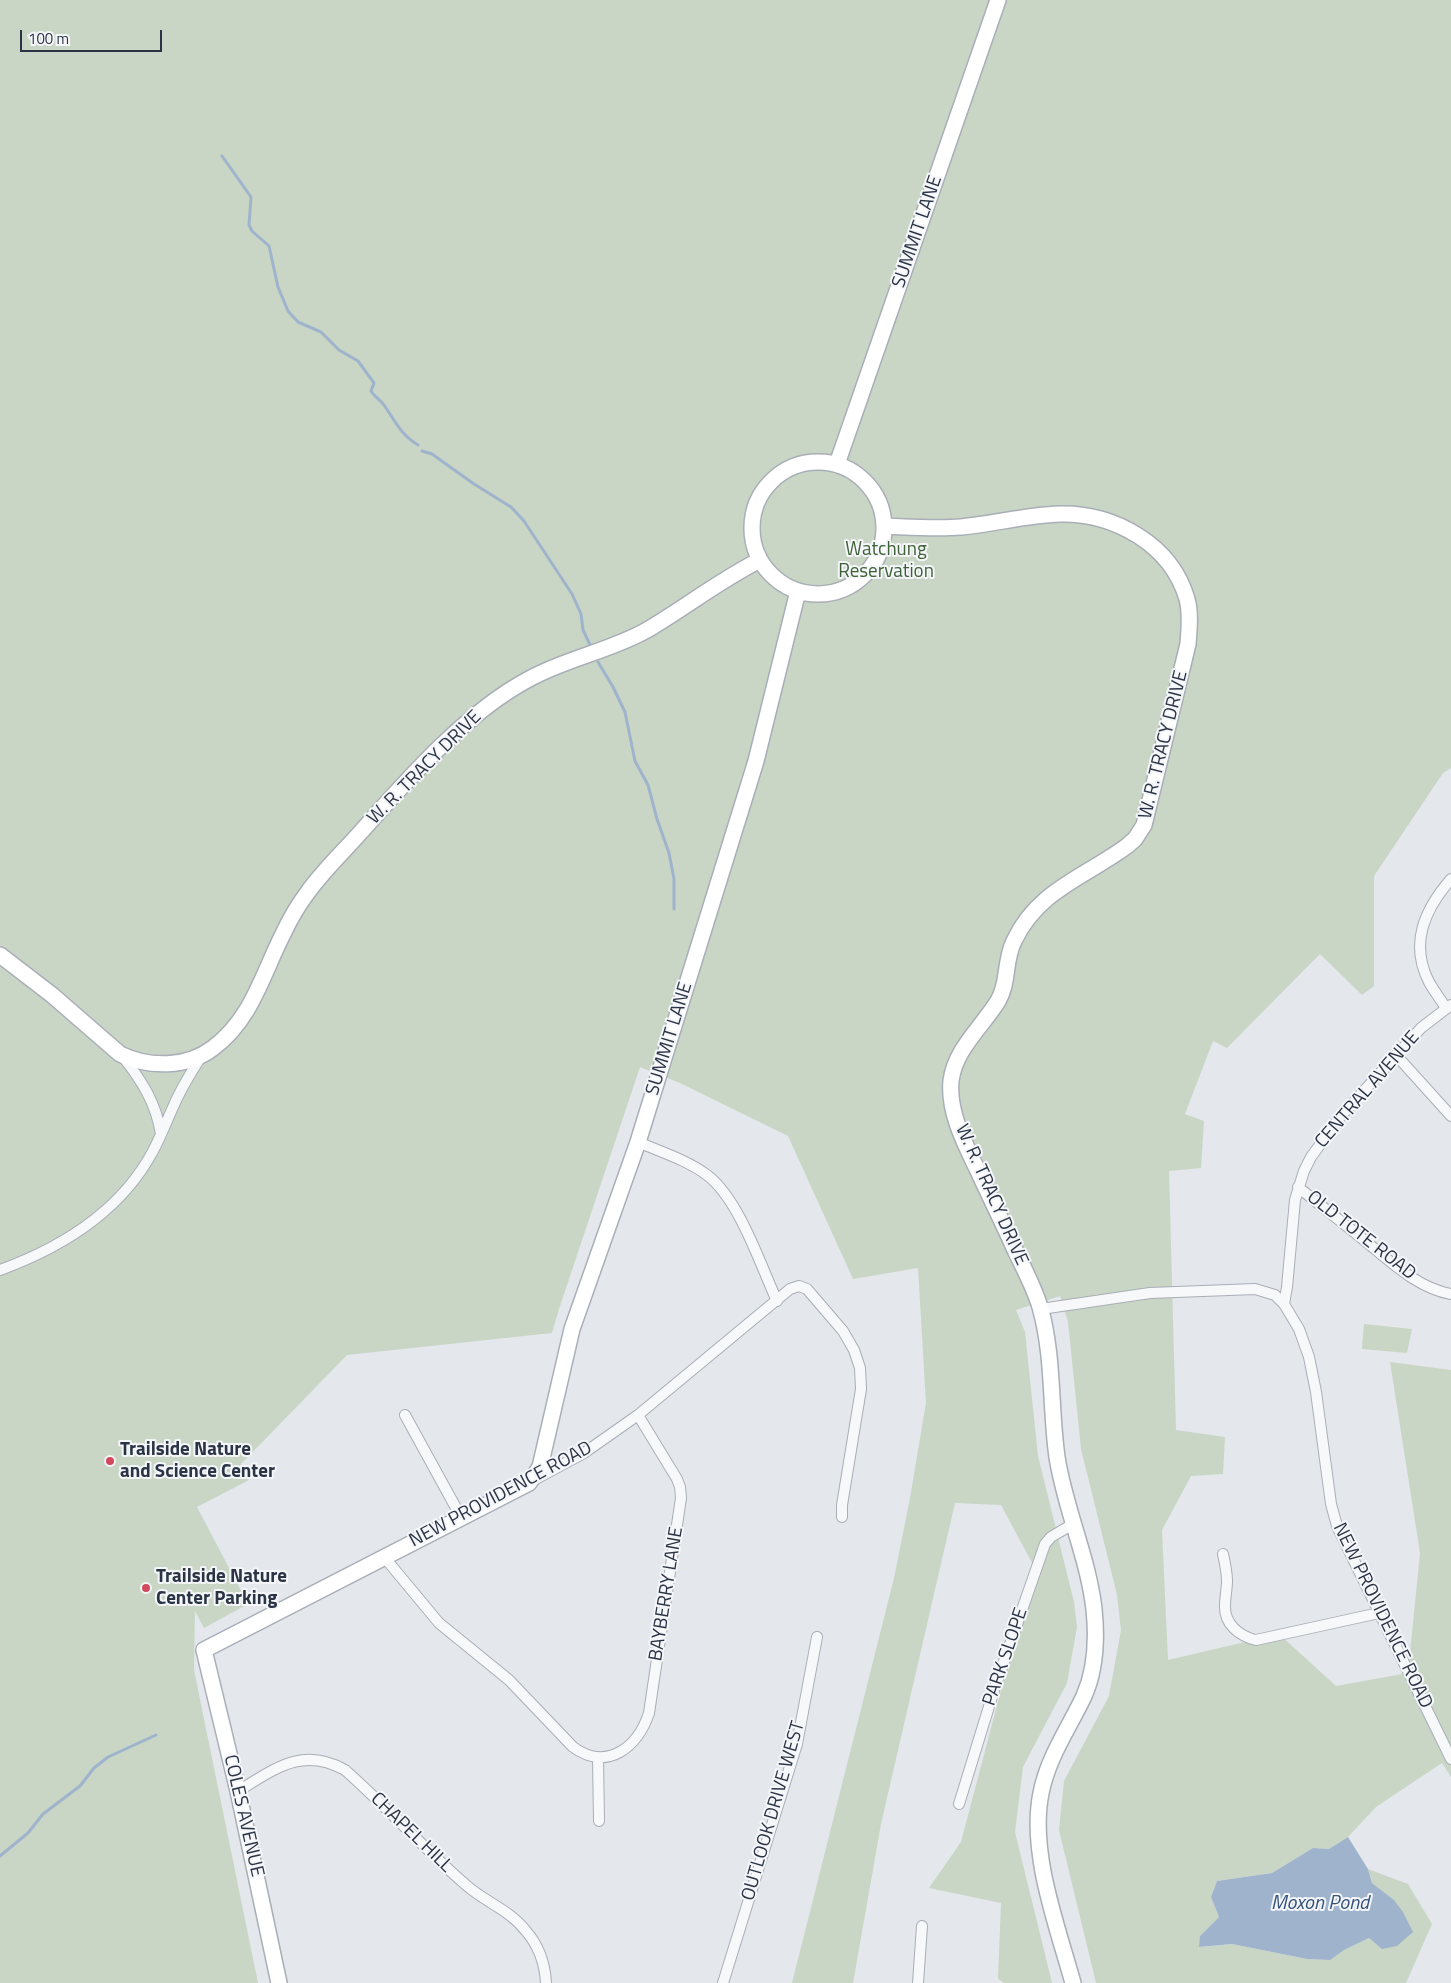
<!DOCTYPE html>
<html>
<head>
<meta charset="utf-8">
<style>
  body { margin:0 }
  #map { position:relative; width:1451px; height:1983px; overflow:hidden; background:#e4e7ec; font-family:"Titillium Web",sans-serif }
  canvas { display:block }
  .scale { position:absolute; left:20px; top:30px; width:142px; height:22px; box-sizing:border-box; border:2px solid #2b3445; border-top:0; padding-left:6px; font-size:15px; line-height:18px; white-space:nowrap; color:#2b3445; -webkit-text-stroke:4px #f4f6f9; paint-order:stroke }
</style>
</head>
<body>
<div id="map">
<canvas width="1451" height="1983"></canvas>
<div class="scale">100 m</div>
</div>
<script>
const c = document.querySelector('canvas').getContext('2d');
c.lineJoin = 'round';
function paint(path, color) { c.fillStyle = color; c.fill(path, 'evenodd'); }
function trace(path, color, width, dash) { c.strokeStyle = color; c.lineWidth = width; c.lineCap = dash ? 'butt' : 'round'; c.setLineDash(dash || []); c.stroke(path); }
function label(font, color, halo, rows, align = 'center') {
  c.font = font + ' "Titillium Web",sans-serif'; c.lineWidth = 4; c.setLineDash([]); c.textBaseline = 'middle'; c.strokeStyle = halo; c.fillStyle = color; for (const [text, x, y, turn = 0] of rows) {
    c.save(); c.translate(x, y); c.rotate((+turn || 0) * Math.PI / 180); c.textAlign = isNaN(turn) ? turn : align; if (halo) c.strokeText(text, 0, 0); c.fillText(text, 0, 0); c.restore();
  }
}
paint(new Path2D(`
  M0,0H1451V768L1443,773L1374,876V986L1362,995L1320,954L1227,1048L1213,1041L1185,1114L1204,1121L1201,1168L1169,1171L1176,1430L1225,1437L1223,1474L1191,1476L1162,1530L1168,1660L1279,1634L1336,1686L1408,1673L1420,1553L1390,1362L1451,1370V1777L1442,1763L1376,1807L1348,1837L1329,1849L1313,1848L1272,1873L1217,1881L1211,1897L1219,1917L1200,1936V1947L1232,1944L1307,1959L1329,1960L1344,1950L1369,1938L1382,1948L1394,1900L1372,1883L1368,1869L1408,1884L1432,1924L1406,1983H1096L1059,1830L1064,1781L1109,1696L1121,1630L1117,1595L1081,1449L1068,1322L1060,1296L1016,1310L1025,1332L1038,1456L1074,1602L1077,1627L1067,1683L1023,1767L1015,1832L1052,1983H1004L998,1979L1001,1903L929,1888L961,1842L1011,1652L1038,1574L1001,1505L955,1503L881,1824L853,1983H792L894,1578L910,1498L926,1403L918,1268L853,1279L788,1136L680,1083L640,1067L559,1309L552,1333L347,1355L241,1464L249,1480L197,1507L248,1604L204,1628L195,1611L194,1670L258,1983H0Z
  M1364,1324L1412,1329L1407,1353L1362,1349Z`), '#c9d6c5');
paint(new Path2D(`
  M1348,1837L1368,1869L1372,1883L1394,1900L1403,1912L1413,1932L1397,1946L1382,1949L1369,1938L1344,1950L1330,1960L1307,1959L1232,1944L1199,1947L1200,1936L1219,1917L1211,1897L1217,1881L1272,1873L1313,1848L1329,1849Z`), '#9fb4cc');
trace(new Path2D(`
  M222,156L251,197L249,225L252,231L269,246L278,287L288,311L298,322L321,332L339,350L358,361L374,383L371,391C374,396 380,400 384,405C395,421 401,435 418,445
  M422,451L432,454L474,484L511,507L524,521L572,594L581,614L583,630L591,647
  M598,662L613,687L625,712L635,761L648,785L657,819L669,853L674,879V909
  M0,1856L28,1833L43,1814L80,1786L94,1768L108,1757L156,1735`), '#9fb4cc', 3);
const street = new Path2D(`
  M1446,1008C1441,1000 1434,991 1429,982C1409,943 1425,909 1451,879
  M1396,1055L1451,1116
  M123,1057C142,1081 156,1103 161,1134
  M638,1142C661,1152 687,1160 707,1175C739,1199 760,1264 777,1301
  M1298,1187C1320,1205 1342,1222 1364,1240C1390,1261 1417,1288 1451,1294
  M0,1270C63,1247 121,1211 153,1151C161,1136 167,1120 174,1105C181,1088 192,1071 202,1055
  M1284,1304L1287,1287L1295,1200L1304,1171L1311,1157L1341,1116L1421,1028L1451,1005
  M1041,1309L1150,1293L1255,1289L1275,1295L1284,1304L1299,1329L1309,1357L1316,1392L1331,1504L1337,1526L1451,1759
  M405,1415L461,1517
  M532,1481L584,1453L638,1415L790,1289L799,1286L807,1289L843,1331L854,1350L860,1368L861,1389L842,1505V1517
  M1223,1554C1225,1563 1227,1572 1227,1581C1227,1589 1225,1597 1225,1605C1224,1624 1239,1636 1256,1640L1379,1613
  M385,1558L439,1623L509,1680L573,1747C607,1772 638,1747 649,1713L681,1498L680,1487L677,1479L638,1415
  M598,1758L599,1821
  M238,1791C275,1769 302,1746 345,1770C387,1807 424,1849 466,1885C485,1902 510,1910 526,1931C539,1946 545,1964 546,1983
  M959,1804L995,1687L1045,1544L1051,1537L1073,1524
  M723,1983L797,1744L817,1637
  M918,1983L922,1926`);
const secondary = new Path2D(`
  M752 528a66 66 0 1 1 132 0a66 66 0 1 1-132 0Z
  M837,464L998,0
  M885,526C910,527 936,529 961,527C994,524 1026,515 1060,514C1114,513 1171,544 1187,599C1191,613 1189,630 1188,644L1144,825L1135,839L1127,846C1085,877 1038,890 1014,941C1004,961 1009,983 998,1001C982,1027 955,1049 951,1081C948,1112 965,1144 978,1171C990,1197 1003,1223 1015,1250C1024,1269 1034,1287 1040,1307C1054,1356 1050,1408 1057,1457C1065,1509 1088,1557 1094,1609C1097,1638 1096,1669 1084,1696C1069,1728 1048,1757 1041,1793C1029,1852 1057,1925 1073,1983
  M0,955L52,995L120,1054C149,1068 187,1068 213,1048C251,1020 262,976 282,936C289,921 298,905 308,892C323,871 342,853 359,834C407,780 465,713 529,679C567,658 610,651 647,630C686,607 720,580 760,560
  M279,1983L238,1791L204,1650L529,1483L540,1467L572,1329L638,1142L756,761L798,591`);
trace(street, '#a9aeb7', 12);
trace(secondary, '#a9aeb7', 18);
trace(street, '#f7f8fa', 10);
trace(secondary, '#fff', 15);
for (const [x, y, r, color] of [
  [110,1461,5,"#d1495b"],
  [146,1588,5,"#d1495b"]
]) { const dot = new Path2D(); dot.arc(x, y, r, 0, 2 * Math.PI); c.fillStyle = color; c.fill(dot); trace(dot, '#f4f6f9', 2); }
label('19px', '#2b3445', '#f4f6f9', [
  ["SUMMIT LANE",918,232,-71],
  ["W. R. TRACY DRIVE",1164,745,-76],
  ["W. R. TRACY DRIVE",425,768,-45],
  ["SUMMIT LANE",670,1039,-73],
  ["CENTRAL AVENUE",1368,1090,-49],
  ["W. R. TRACY DRIVE",991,1195,66],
  ["OLD TOTE ROAD",1361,1236,38],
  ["NEW PROVIDENCE ROAD",501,1495,-28],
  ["BAYBERRY LANE",667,1594,-81],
  ["NEW PROVIDENCE ROAD",1382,1616,64],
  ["PARK SLOPE",1006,1657,-71],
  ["OUTLOOK DRIVE WEST",774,1811,-74],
  ["COLES AVENUE",243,1816,77],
  ["CHAPEL HILL",411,1833,44]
]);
label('19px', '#3f6138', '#f4f6f9', [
  ["Watchung",886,550],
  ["Reservation",886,572]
]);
label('bold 19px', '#2b3445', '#f4f6f9', [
  ["Trailside Nature",120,1450],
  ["and Science Center",120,1472],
  ["Trailside Nature",156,1577],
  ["Center Parking",156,1599]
], 'left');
label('italic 20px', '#34527a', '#f4f6f9', [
  ["Moxon Pond",1320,1904]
]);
</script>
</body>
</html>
